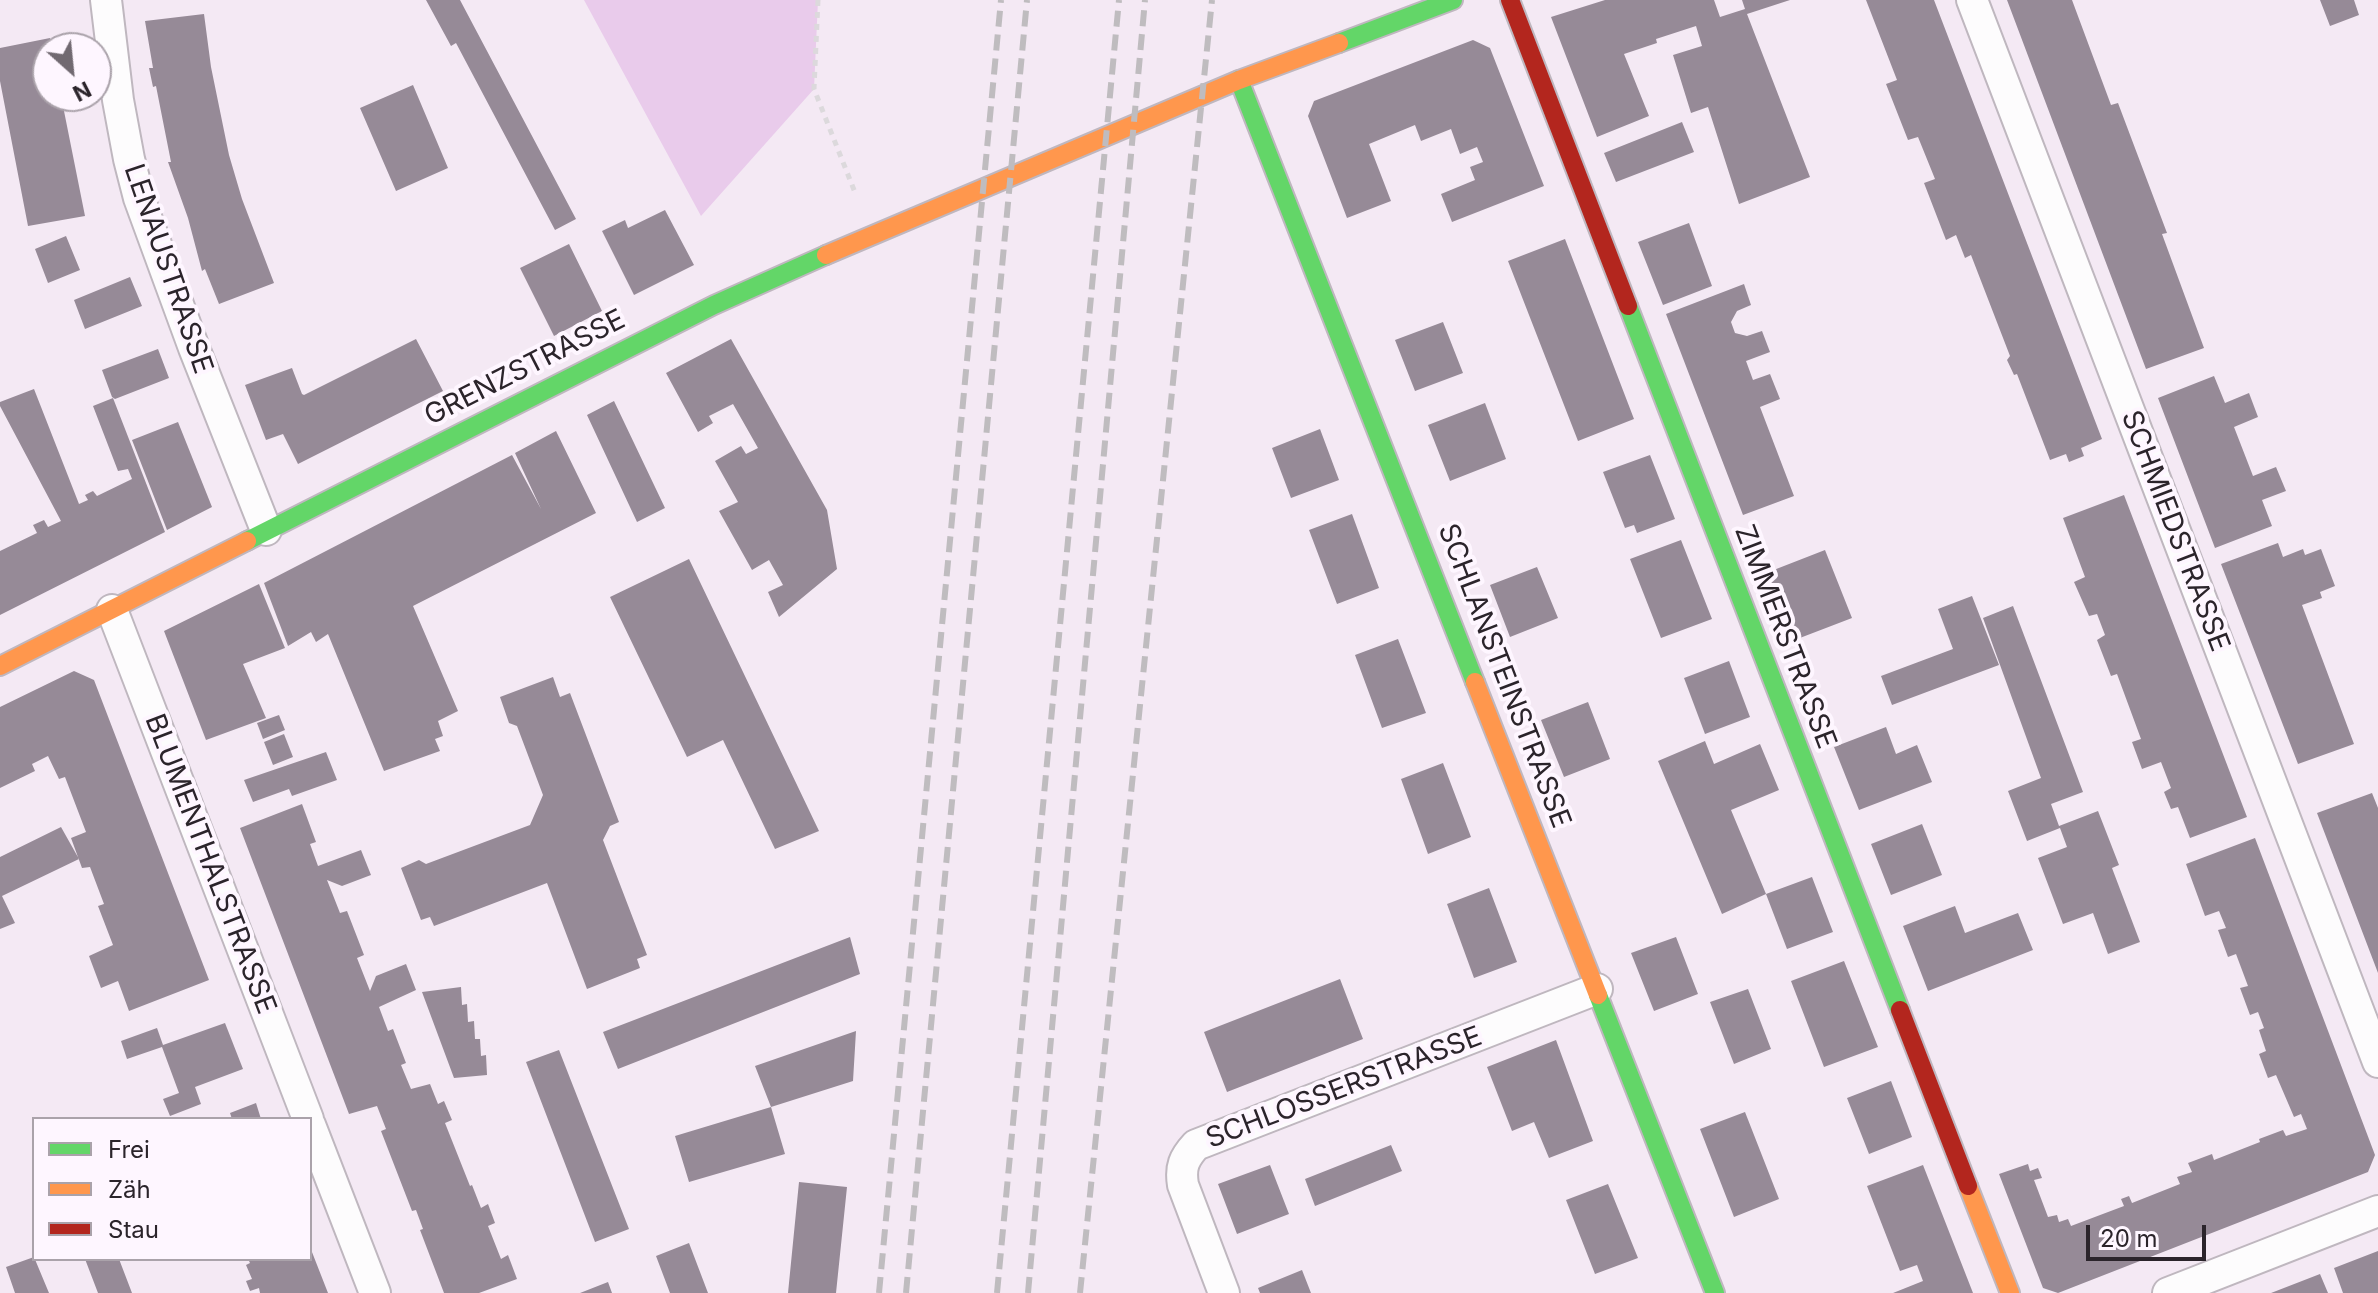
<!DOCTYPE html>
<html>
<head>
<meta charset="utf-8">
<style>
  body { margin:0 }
  #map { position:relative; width:2378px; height:1293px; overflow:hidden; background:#f4e9f4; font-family:Inter,sans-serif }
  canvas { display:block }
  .legend { position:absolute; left:32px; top:1117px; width:280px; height:144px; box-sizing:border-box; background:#fef6ff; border:2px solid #aaa2aa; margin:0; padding:10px 14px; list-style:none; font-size:24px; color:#2b242b }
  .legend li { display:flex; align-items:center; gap:16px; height:40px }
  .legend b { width:40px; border:2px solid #aaa2aa }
  .north { position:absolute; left:32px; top:32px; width:80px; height:80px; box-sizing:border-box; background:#fef6ff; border:2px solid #aaa2aa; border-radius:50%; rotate:153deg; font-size:22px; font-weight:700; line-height:32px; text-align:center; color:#2b242b }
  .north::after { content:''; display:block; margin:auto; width:28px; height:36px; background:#716971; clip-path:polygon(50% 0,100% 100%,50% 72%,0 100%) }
  .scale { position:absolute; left:2086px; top:1225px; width:120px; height:36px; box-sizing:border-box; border:4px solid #2b242b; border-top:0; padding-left:10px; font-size:24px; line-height:28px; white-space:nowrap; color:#2b242b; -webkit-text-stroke:6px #fef6ff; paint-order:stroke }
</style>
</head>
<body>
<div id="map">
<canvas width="2378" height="1293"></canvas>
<ul class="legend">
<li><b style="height:10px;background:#63d668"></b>Frei</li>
<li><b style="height:10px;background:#ff974d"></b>Zäh</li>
<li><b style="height:10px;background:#b3261e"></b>Stau</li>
</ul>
<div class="north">N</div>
<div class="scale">20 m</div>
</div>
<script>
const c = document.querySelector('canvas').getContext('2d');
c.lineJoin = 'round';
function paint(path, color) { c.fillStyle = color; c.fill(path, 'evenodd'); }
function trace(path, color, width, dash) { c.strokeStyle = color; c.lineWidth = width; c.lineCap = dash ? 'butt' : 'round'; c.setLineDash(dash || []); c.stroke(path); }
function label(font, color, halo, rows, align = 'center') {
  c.font = font + ' Inter,sans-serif'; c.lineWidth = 8; c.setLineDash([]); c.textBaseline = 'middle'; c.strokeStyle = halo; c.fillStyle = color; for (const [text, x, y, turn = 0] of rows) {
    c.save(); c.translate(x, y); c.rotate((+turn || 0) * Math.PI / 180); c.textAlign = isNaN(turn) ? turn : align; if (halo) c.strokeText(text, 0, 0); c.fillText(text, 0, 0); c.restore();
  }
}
paint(new Path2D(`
  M584,0H818L814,89L701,216Z`), '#e9cbeb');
paint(new Path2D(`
  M426,0H460L576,219L555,230L456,43L451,46Z
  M1605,0H1714L1720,17L1745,9L1742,0H1790L1747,14L1810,177L1739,204L1708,107L1691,113L1673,55L1702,46L1696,26L1656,39L1657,43L1624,54L1649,116L1597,137L1551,17Z
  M1866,0H1934L2102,439L2081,448L2084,456L2069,462L2066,454L2050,460L2017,374L2014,375L2007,360L2010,356L1971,255L1965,258L1956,235L1946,240L1924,183L1935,179L1918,137L1908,140L1886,84L1897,80Z
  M2007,0H2072L2111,105L2118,103L2167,233L2162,234L2204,348L2146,369Z
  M2320,0H2354L2359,15L2330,26Z
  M204,14L211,67L229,155L242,199L274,283L219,304L205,269L202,271L188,218L168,162H171L156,86L153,87L149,68H153L145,21Z
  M50,38L52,48H48V96H61L85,216L28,226L0,81V48Z
  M1473,40L1490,48L1544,186L1452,222L1441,194L1475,180L1470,167L1483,162L1477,147L1460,154L1451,129L1421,141L1415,125L1369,144L1391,201L1347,218L1308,116L1314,101Z
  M413,85L448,168L396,191L360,108Z
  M1682,122L1694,152L1616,182L1604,153Z
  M665,210L694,265L634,295L602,231L625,220L628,228Z
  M1689,223L1712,286L1663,305L1638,242Z
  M66,236L80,270L48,283L35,249Z
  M1565,239L1634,419L1578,441L1508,261Z
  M569,244L602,311L554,336L520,268Z
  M130,277L142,306L85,329L74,300Z
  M1744,284L1751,305L1737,311L1731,322L1735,333L1747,336L1762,331L1770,352L1746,361L1753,380L1770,374L1780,399L1760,407L1794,496L1743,515L1666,314Z
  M1443,322L1463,373L1415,391L1395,340Z
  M416,339L443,391L298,464L283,434L266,440L245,385L292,368L302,394L304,395Z
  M731,339L827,510L837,569L779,617L768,592L783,585L769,560L752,570L719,511L738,502L715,461L741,446L746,454L758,448L733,404L709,416L713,423L698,432L666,373Z
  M158,349L169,378L115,399L112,397L102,370Z
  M2214,376L2225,403L2249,393L2258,417L2234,427L2253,476L2276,467L2286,491L2262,500L2272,526L2215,548L2158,398Z
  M34,389L79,504L88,500L85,495L93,491L97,496L132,479L128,469L118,471L93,406L113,398L165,532L0,615V551L37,533L33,525L44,520L48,527L61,521L0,406V402Z
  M614,401L665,508L637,522L587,415Z
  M1485,403L1506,459L1450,481L1428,425Z
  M178,422L212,507L167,530L132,440Z
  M1320,429L1339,480L1291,498L1272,448Z
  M556,431L596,513L413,606L458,711L438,721L443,736L435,739L440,751L384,771L328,634L316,642L311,632L288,646L264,583L512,455L541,509L515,453Z
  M1650,455L1675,519L1637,533L1634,525L1625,528L1603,472Z
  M2124,495L2247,817L2190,838L2178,807L2171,809L2164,792L2171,788L2161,762L2142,769L2132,742L2141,739L2117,674L2111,676L2097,640L2105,635L2097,614L2089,616L2074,582L2085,577L2063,518Z
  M1352,514L1379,588L1337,604L1309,530Z
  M1681,540L1712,619L1661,638L1630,559Z
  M2278,543L2283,557L2303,549L2305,555L2321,549L2335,586L2320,592L2322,598L2302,605L2354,744L2298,764L2221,564Z
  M1825,550L1852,618L1792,641L1766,573Z
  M689,559L819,831L775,849L723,740L687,757L610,597Z
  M1537,567L1558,618L1510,637L1490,585Z
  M259,584L285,648L243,664L266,718L206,740L164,631Z
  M1972,596L1999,665L1892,705L1881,676L1953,649L1938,609Z
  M2013,606L2083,792L2051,804L2059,826L2098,811L2119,865L2112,868L2140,942L2108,954L2093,913L2063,924L2038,858L2067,847L2060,828L2027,841L2008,791L2041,778L1983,618Z
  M1398,639L1426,713L1382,728L1355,655Z
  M1729,661L1750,717L1705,734L1684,678Z
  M74,671L94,680L209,980L129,1011L118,981L101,988L89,956L113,945L98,906L104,904L90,867L82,868L71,838L86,832L65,777L59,779L48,756L32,764L35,771L0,788V707Z
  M553,677L560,697L570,693L619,822L610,826L603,840L647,955L637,959L640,968L587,989L547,883L434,926L430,917L421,920L401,868L419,860L426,864L530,825L543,795L517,726L509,723L500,697Z
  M1588,702L1610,759L1564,777L1541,720Z
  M279,715L285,730L263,739L257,723Z
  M1886,727L1896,754L1917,745L1932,782L1859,810L1834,747Z
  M284,734L293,757L273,765L264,742Z
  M1705,741L1714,764L1760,744L1779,790L1731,810L1766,894L1722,914L1658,761Z
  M326,752L337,780L292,796L289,789L253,802L244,780Z
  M1443,763L1471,837L1428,854L1401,779Z
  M2372,793L2378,808V973L2317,813Z
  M302,804L316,842L310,844L318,866L361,850L371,875L342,886L327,880L340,913L347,911L364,955L357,958L370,991L376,976L406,964L416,990L379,1007L388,1031L393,1029L406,1063L401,1065L411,1089L430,1084L438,1104L444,1101L452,1120L445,1123L470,1186L472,1185L481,1208L488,1204L495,1223L488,1226L501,1259L508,1255L517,1279L479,1293H444L420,1230L423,1229L416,1210L412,1211L381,1131L386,1129L377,1106L349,1114L240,828Z
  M1922,824L1942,875L1891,895L1871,844Z
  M61,827L79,859L2,896L15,923L0,929V857Z
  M2255,838L2375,1155L2368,1172L2058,1293L2043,1288L1999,1174L2028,1164L2030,1171L2038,1168L2042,1178L2034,1180L2048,1217L2057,1215L2059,1222L2068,1219L2071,1226L2124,1206L2121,1199L2129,1196L2132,1203L2180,1184L2177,1177L2192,1172L2188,1163L2212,1154L2214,1160L2260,1142L2259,1139L2283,1130L2286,1136L2307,1129L2301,1114L2294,1117L2276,1075L2268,1078L2259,1054L2266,1051L2259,1030L2264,1028L2258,1012L2250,1015L2240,988L2248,986L2236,954L2228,957L2218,930L2226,928L2219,911L2205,916L2186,864Z
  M1812,877L1833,932L1787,949L1766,894Z
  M1489,888L1517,962L1474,978L1447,904Z
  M1955,906L1965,933L2018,913L2033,950L1928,991L1903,926Z
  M850,937L860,974L618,1069L603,1032Z
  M1676,937L1698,994L1654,1011L1631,953Z
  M1844,961L1878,1047L1824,1067L1791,981Z
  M1340,979L1363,1039L1227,1092L1204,1032Z
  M461,987L462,1005L467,1004L468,1022L474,1021L475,1039H480L481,1056L486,1055L487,1075L454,1078L422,992Z
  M1748,989L1771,1049L1734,1064L1710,1002Z
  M225,1023L243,1069L195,1087L201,1104L170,1116L163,1099L179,1093L162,1047L127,1059L121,1041L157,1028L163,1045Z
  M856,1031L853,1081L771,1107L755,1066Z
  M1556,1040L1593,1141L1549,1158L1534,1122L1512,1131L1487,1067Z
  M559,1050L629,1229L595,1242L526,1062Z
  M1891,1081L1912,1137L1869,1154L1847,1098Z
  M256,1103L261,1119H232L230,1113Z
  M771,1107L785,1154L689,1182L675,1136Z
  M1745,1112L1779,1199L1734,1217L1700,1129Z
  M1391,1145L1402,1171L1315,1206L1305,1179Z
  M1270,1165L1289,1214L1237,1234L1218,1184Z
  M1923,1165L1973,1293H1893L1923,1281L1917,1265L1900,1271L1867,1186Z
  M799,1182L847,1187L836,1293H788Z
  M1608,1184L1638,1258L1595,1274L1566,1200Z
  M689,1243L708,1293H670L656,1256Z
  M310,1247L328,1293H260L259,1288L250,1291L246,1281L252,1279L246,1265L250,1263L248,1259H310Z
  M2378,1251V1293H2343L2334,1268Z
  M34,1257L49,1293H15L6,1267Z
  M85,1259H119L132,1293H98Z
  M1302,1270L1311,1293H1260L1258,1288Z
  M2320,1274L2328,1293H2271Z
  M608,1282L612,1293H580Z`), '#968a97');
const street = new Path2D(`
  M106,0L118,100L129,159L139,198L194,348L266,530
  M1972,0L2378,1062
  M112,610L308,1119
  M310,1125L375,1293
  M1224,1293L1183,1185C1180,1167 1184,1158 1196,1145L1597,989
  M2168,1293L2378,1211`);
const fast = new Path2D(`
  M1339,43L1453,0
  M1239,80L1475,682
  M1628,306L1900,1010
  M247,541L714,305L826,255
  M1598,995L1715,1293`);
const slow = new Path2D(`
  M826,255L1239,80L1339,43
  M0,666L247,541
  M1475,682L1598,995
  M1968,1186L2010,1293`);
const jam = new Path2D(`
  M1510,0L1628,306
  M1900,1010L1968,1186`);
trace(street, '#bfb7bf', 34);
trace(fast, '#bfb7bf', 22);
trace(slow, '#bfb7bf', 22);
trace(jam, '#bfb7bf', 22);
trace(new Path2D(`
  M818,0L814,89L856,195`), '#dcd9dc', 5, [6, 6]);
trace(street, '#fdfcfd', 30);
trace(fast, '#63d668', 18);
trace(slow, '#ff974d', 18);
trace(jam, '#b3261e', 18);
trace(new Path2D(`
  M879,1293L1001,0
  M906,1293L1027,0
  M997,1293L1119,0
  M1028,1293L1145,0
  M1080,1293L1212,0`), '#bfbcbf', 6, [16, 8]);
label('28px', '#2b242b', '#fef6ff', [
  ["LENAUSTRASSE",168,269,71],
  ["GRENZSTRASSE",525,368,-27],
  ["SCHMIEDSTRASSE",2175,531,69],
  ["ZIMMERSTRASSE",1785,637,69],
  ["SCHLANSTEINSTRASSE",1504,676,69],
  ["BLUMENTHALSTRASSE",210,864,69],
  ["SCHLOSSERSTRASSE",1344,1088,-21]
]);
</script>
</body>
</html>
